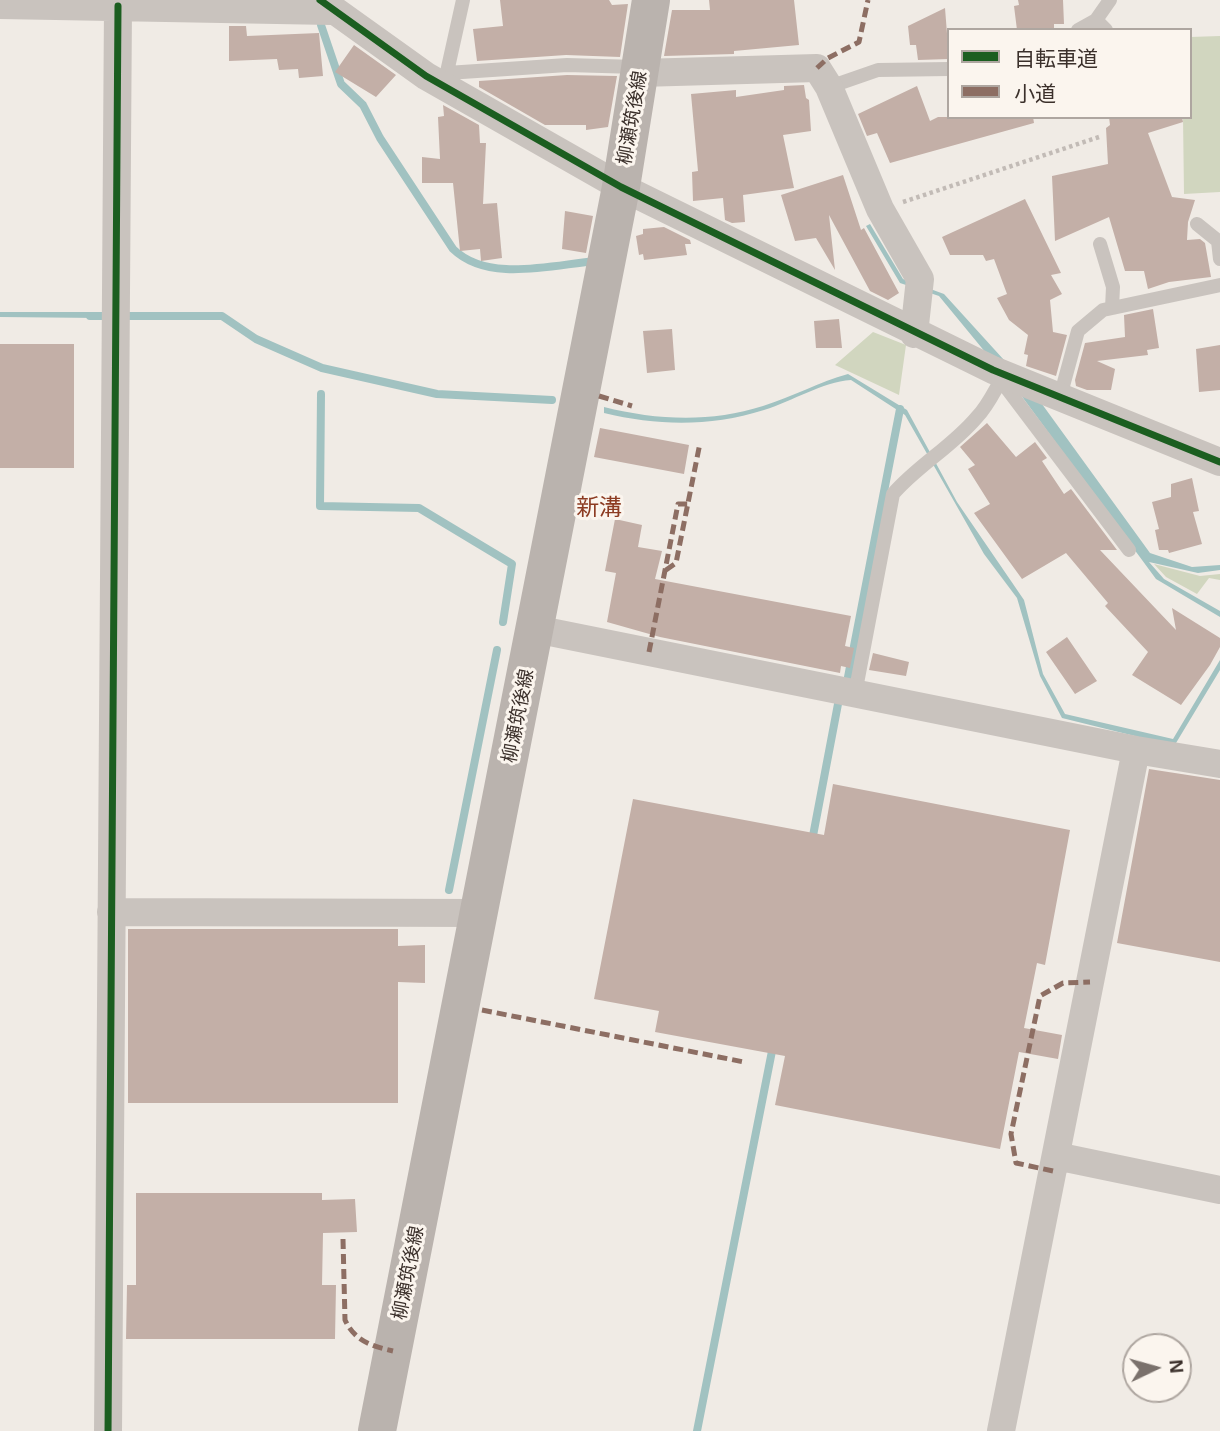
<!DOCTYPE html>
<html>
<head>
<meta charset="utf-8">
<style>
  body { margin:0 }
  #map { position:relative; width:1220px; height:1431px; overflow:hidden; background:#f0ebe5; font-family:Arial,"Noto Sans JP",sans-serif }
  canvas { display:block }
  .legend { position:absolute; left:947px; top:28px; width:245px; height:91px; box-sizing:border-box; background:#fbf5ee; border:2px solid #aea6a0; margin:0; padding:9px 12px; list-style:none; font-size:21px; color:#3b302b }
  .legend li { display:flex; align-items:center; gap:14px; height:35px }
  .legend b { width:35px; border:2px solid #aea6a0 }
  .north { position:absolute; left:1122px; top:1333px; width:70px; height:70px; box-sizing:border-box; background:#fbf5ee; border:2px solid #aea6a0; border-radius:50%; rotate:85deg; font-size:19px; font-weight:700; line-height:28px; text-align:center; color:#3b302b }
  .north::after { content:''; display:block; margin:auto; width:24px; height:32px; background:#7a716c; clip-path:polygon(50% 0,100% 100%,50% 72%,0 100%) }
</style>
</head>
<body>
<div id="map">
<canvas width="1220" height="1431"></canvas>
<ul class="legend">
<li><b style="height:9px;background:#1b5e20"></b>自転車道</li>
<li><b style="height:9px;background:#8d6e63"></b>小道</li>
</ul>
<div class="north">N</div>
</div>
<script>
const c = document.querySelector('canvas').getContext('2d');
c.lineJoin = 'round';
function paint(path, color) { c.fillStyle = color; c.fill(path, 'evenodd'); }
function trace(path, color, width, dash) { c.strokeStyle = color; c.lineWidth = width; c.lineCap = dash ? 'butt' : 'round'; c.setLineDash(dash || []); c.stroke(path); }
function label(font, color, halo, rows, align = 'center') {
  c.font = font + ' Arial,"Noto Sans JP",sans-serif'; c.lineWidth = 6; c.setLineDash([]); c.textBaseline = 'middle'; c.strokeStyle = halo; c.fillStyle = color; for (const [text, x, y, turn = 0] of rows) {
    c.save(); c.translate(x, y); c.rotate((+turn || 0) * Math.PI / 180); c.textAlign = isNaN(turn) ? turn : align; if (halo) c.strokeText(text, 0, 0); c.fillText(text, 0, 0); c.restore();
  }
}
paint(new Path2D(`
  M1220,36V192L1184,194L1183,117H1190V37Z
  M873,332L906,345L899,395L835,365Z
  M1154,564L1200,576L1220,574V580L1209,578L1197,594L1166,577Z`), '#d1d6bf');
paint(new Path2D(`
  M870,224L903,279L944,294L1034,393L1150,553L1192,567L1220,565V570L1198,573L1149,562L1164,579L1220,611V617L1156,579L1023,398L939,296L900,283L866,226Z
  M0,312H101L99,318L0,317Z
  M848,374L907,410L957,502L1024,600L1043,674L1065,714L1173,739L1220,660V670L1176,743L1171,745L1062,718L1040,676L1017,598L984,554L905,415L851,380C822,382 793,401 764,410C710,427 658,426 604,413V407C656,420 710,423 763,406C792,397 819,382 848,374Z`), '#a1c2c1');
trace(new Path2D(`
  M321,25L341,84L363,105L380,138L453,249C488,283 551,265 596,261
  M90,316H222L256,339L322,368L437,394L552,400
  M321,394L320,506L419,508L512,564L503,622
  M848,677L900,409
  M812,841L838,704
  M449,890L497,650
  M697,1431L773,1046`), '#a1c2c1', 8);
paint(new Path2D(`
  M500,0H609L612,5L628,4L620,57L566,55L477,61L473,29L503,26Z
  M709,0H794L799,45L734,51V54L664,56L672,10H710Z
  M1018,0H1063L1064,24H1054V30H1017L1014,6L1019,5Z
  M945,8L949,59L918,60L916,45H910L908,26Z
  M229,26H246L247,36L319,33L323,76L299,78L298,69L279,70L277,59L229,61Z
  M354,45L396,75L376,97L335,72Z
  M567,75L617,76L608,127L586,130V125H545L479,87V81Z
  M804,85L806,98L809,100L811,131L783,135L794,188L743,195L745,222L732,223L725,220L723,198L693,201L692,172L698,171L691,94L736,90V97L784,90V86Z
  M917,86L930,121L938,117H1033L1034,123L890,163L877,133L867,136L858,114Z
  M443,105L479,125L480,143H486L483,204L497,203L502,258L481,261L480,249L460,251L453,183H422V157L440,159L438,117L444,116Z
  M1109,117H1182L1183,122L1148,133L1172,197L1195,200L1188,222L1187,240L1200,239L1205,243L1211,277L1169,282L1148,289L1144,271H1125L1109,217L1055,241L1052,176L1108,164L1106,128L1110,125Z
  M843,175L861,230L864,228L899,293L888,300L870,291L829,215L835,270L816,238L795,241L781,195Z
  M1025,199L1061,273L1051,275L1062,294L1050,300L1053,332L1067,335L1056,376L1026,366L1028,355L1024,354L1028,335L1009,320L997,298L1007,294L994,259L986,261L983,255H950L942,237Z
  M565,211L593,216L586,253L562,249Z
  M664,227L690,240L691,244H685L687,255L644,260L643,254L639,255L636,236L643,234V229Z
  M1153,309L1159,348L1147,350L1148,355L1097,361L1115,369L1111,390H1087L1076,386L1075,380L1085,343L1125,337L1124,315Z
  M839,319L842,348H816L814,321Z
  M672,329L675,370L647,373L643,331Z
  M0,344H74V468H0Z
  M1220,345V390L1199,392L1196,349Z
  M987,423L1016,457L1035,442L1047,458L1042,461L1064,494L1071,489L1117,550H1100L1176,630L1172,608L1220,638V647L1210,665L1181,705L1132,675L1148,652L1105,606L1108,603L1066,553L1022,579L974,513L990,504L968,469L975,465L960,447Z
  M600,428L689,445L684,474L594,457Z
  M1192,478L1199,511L1193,512L1202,544L1169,553L1168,550H1159L1155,530L1159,529L1152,502L1171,497V484Z
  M615,519L642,525L638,547L662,551L655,579L851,616L845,646L854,648L850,668L841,666L840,673L660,637L607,622L616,573L605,571Z
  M1067,637L1097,681L1075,694L1046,652Z
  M873,653L909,662L906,676L869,670Z
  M1149,769L1220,780V962L1117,943Z
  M833,784L1070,830L1045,965L1037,963L1024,1028L1062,1035L1058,1059L1019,1052L1000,1149L775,1105L785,1056L655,1032L659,1011L594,999L633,799L824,835Z
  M128,929H398V946L425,945V983L398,982V1103H128Z
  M136,1193H322V1200L355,1199L357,1232L323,1233L322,1285H336L335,1339H126L127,1285H136Z`), '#c3afa7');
trace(new Path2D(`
  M903,202L1102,136`), '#c2bbb6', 4.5, [3.5, 3.5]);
trace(new Path2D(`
  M1096,20L1106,30
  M1078,30L1096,20L1110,0
  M447,73L567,65L637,67
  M445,81L463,0
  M829,87L878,70L949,69
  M1197,224L1218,241L1220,259
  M1100,244L1113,287L1112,308
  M999,378L1129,550
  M1060,397L1078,331L1103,310L1220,285
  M855,694L893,494C918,465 952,447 977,417C987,407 994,392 1001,380`), '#c9c3be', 14);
trace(new Path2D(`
  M320,0L426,76L621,187L993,370L1220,462
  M0,5L332,11
  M640,73L817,68L829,87L880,209L920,279L914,334
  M535,629L1136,750L1220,764
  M111,912L480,913
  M1056,1156L1220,1190
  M108,1431L118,6
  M1001,1431L1136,750`), '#c9c3be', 28);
trace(new Path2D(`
  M377,1431L621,187L651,0`), '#bab3ae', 38);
trace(new Path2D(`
  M817,68L828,58L859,42L868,0
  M599,396L632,406
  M666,570L676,563L700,443
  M649,652L678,504H688
  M482,1010L744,1062
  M1053,1171L1016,1163L1011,1134L1040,996L1063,983L1090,982
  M343,1239L345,1320C355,1341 371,1346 393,1351`), '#8d6e63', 5, [10, 5]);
trace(new Path2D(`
  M320,0L426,76L621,187L993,370L1220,462
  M108,1431L118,6`), '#1b5e20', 7);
label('19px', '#3b302b', '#fbf5ee', [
  ["柳瀬筑後線",633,118,-80],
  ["柳瀬筑後線",519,716,-79],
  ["柳瀬筑後線",409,1273,-79]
]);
label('23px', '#8c3b22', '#fbf5ee', [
  ["新溝",599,509]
]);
</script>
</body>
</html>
